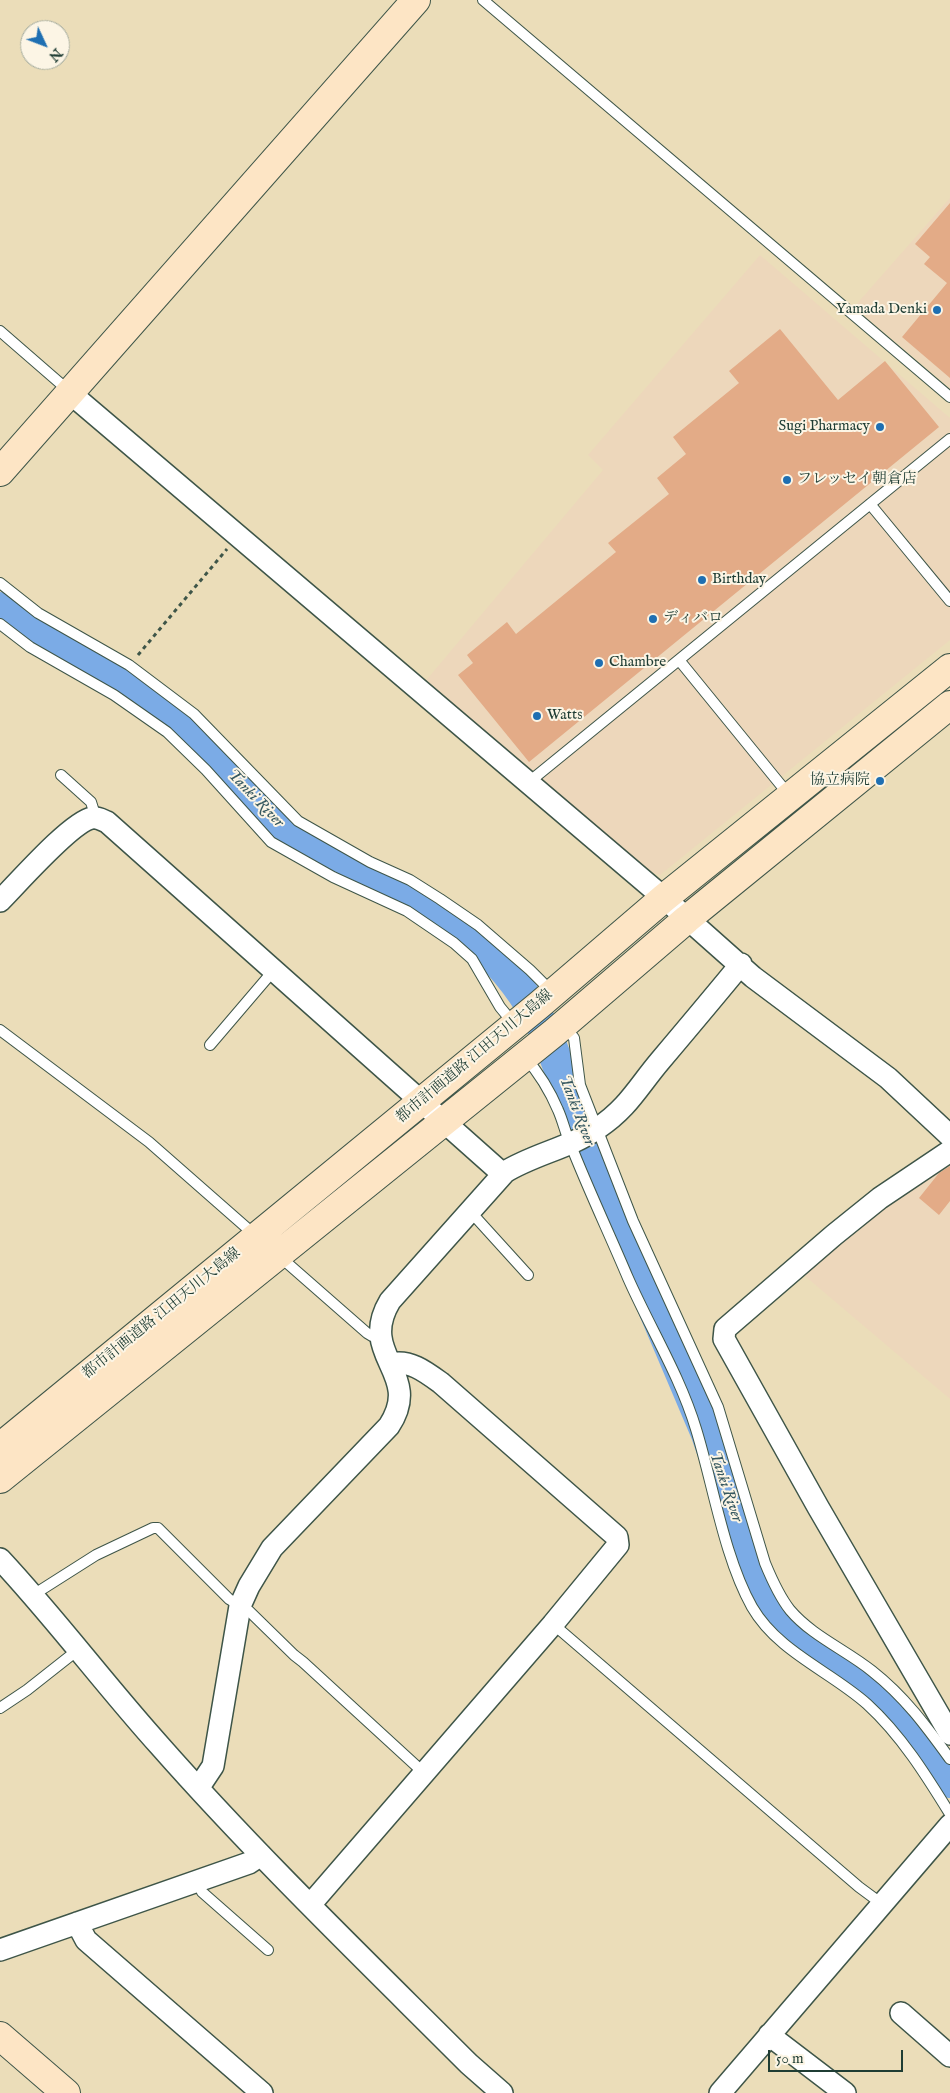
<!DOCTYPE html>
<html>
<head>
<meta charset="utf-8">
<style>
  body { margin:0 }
  #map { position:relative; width:950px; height:2093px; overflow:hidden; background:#ebddb9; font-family:"IM FELL English",serif }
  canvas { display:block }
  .north { position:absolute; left:20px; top:20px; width:50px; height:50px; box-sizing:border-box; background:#fcf5e5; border:1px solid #a4ab9e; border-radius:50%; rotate:133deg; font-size:14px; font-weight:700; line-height:20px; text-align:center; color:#1f3d34 }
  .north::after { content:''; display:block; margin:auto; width:18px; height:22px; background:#1f6fb2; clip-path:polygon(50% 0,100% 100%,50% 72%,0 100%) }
  .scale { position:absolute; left:768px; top:2050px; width:135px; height:22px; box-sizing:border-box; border:2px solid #1f3d34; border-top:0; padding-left:6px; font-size:15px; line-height:18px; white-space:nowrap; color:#1f3d34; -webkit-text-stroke:4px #fcf5e5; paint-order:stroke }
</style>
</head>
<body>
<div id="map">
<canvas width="950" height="2093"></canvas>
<div class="north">N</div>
<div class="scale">50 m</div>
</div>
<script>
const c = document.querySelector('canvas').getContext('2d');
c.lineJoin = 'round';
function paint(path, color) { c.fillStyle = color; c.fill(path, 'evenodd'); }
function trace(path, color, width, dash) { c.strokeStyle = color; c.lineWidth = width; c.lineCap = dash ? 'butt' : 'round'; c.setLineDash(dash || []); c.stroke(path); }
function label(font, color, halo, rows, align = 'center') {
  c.font = font + ' "IM FELL English","Noto Serif JP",serif'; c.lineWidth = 4; c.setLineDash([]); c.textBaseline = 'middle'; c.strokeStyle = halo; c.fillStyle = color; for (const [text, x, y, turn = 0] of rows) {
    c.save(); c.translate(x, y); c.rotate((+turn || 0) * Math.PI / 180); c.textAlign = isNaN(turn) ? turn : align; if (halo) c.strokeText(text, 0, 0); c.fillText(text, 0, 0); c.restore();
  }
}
paint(new Path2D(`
  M950,198V388L854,307Z
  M760,255L950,418V640L660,875L650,872L423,684L603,470L588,455Z
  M950,1159V1399L799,1271Z`), '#edd7bb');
trace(new Path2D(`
  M0,608C52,646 113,670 164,710C196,734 223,765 251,794C264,808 274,824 290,835C325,859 367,874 405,892C467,923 520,975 548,1038L625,1241L707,1434L749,1557L778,1616L799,1638L863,1684L897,1712L913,1731L950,1782`), '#7babe6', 32);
paint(new Path2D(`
  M950,203V378L902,337L947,283L924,264L930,257L915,244Z
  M780,329L838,400L885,361L939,427L529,762L458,675L473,663L467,655L507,622L516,634L616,552L608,543L669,494L657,478L686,454L673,437L739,383L729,371Z
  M950,1166V1201L939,1215L919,1198L939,1173Z`), '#e3ab87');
const lane = new Path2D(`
  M483,0L950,397
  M0,331L69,391
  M870,504L950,601
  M0,583L38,613L129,665L194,714L298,821L370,862L410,880L440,899L478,925L530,970L553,993
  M0,624L30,647L114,695L167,732L206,770L271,842L333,877L407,911L454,943L472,959L500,1007L514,1024
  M679,660L789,795
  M61,775L91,802L96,818
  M529,782L950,439
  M564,1026L574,1038L580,1085L633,1221L718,1407L765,1563C772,1580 779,1596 790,1610C812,1636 846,1650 872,1671C905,1697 926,1726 950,1759
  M0,1030L149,1142L256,1236
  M210,1045L274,970
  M525,1057C538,1072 550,1091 558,1110C563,1121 565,1132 570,1143C588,1189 609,1233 628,1278C650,1328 680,1376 696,1429C713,1484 724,1557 752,1607C778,1652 830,1671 867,1704C901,1735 926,1775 950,1814
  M469,1210L528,1275
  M278,1255L367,1333L372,1336L380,1335
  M33,1595L96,1555L153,1528H158L229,1599L249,1611L294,1655L303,1662L424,1773
  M553,1624L859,1887L882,1904
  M0,1708L27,1690L79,1649
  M197,1881L202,1892L268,1950`);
const street = new Path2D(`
  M70,393L664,898L753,977L888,1078L950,1136
  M0,901C18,883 71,822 92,818C98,817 102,820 107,822L496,1168L501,1175
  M950,1151L880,1198L834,1235L725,1329L724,1339L818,1507L950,1734
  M0,1559C56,1619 105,1685 160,1746C258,1857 365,1960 469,2064L502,2093
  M199,1787L213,1766L240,1606L249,1586L272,1548L389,1426C424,1373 357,1356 390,1301L505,1172C534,1154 570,1148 598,1128C628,1108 638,1087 660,1061C687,1029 714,997 741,964
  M310,1905L553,1624L618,1545L617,1537L441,1383C426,1372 409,1359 391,1364
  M77,1923L86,1940L262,2093
  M0,1950L249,1863L261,1855
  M901,2013L950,2056
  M769,2035L845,2093
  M720,2093L950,1825`);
const secondary = new Path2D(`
  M0,472L416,0
  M0,1447L539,1005L664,898L950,668
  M0,1479L555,1032L687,919L950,705
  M0,2036L66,2093`);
trace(lane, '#3e5548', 12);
trace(street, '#3e5548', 24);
trace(secondary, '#3e5548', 30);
trace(new Path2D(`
  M138,655L227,549`), '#3e5548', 3, [4, 4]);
trace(lane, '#fff', 10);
trace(street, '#fff', 21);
trace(secondary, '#fde5c5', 28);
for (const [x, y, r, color] of [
  [937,310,5,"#1f6fb2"],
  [880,427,5,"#1f6fb2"],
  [787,480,5,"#1f6fb2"],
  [702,580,5,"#1f6fb2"],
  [653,619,5,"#1f6fb2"],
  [599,663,5,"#1f6fb2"],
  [537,716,5,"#1f6fb2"],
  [880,781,5,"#1f6fb2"]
]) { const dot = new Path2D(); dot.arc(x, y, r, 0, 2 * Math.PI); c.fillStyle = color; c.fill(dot); trace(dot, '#fcf5e5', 2); }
label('15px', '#1f3d34', '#fcf5e5', [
  ["Yamada Denki",927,310,"right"],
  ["Sugi Pharmacy",870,427,"right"],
  ["フレッセイ朝倉店",797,480],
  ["Birthday",712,580],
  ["ディバロ",663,619],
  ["Chambre",609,663],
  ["Watts",547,716],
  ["協立病院",870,781,"right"]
], 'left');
label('15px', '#1f3d34', '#fcf5e5', [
  ["都市計画道路 江田天川大島線",475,1057,-40],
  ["都市計画道路 江田天川大島線",162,1314,-39]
]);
label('italic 16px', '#365860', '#fcf5e5', [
  ["Tanki River",255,799,46],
  ["Tanki River",576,1111,69],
  ["Tanki River",725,1487,71]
]);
</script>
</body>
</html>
